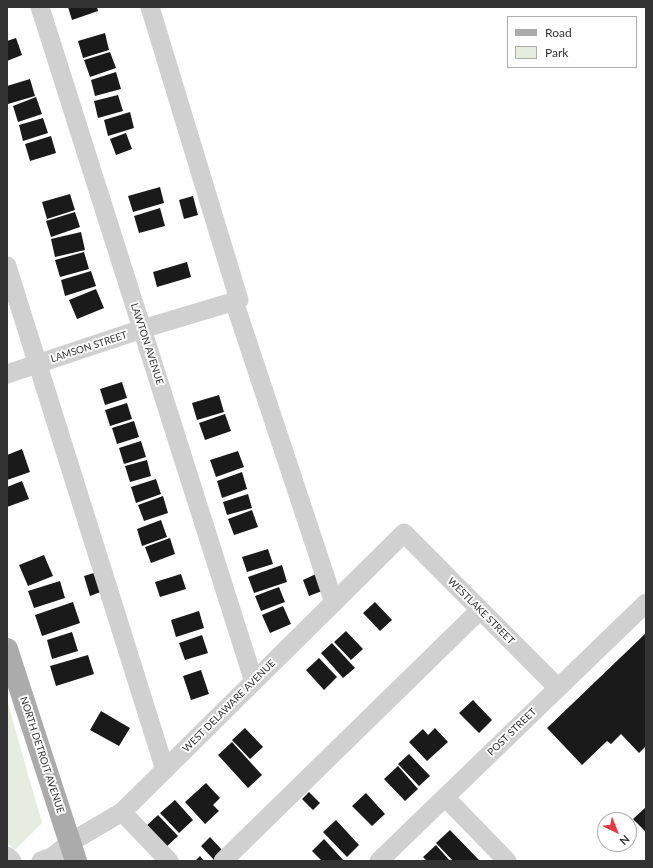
<!DOCTYPE html>
<html>
<head>
<meta charset="utf-8">
<style>
  body { margin:0 }
  #map { position:relative; width:653px; height:868px; overflow:hidden; background:#fff; font-family:Lato,sans-serif }
  canvas { display:block }
  .frame { position:absolute; inset:0; border:8px solid #333; pointer-events:none }
  .legend { position:absolute; left:507px; top:16px; width:130px; height:52px; box-sizing:border-box; background:#fff; border:1px solid #adadad; margin:0; padding:5px 7px; list-style:none; font-size:12px; color:#333 }
  .legend li { display:flex; align-items:center; gap:8px; height:20px }
  .legend b { width:20px; border:1px solid #adadad }
  .north { position:absolute; left:597px; top:812px; width:40px; height:40px; box-sizing:border-box; background:#fff; border:1px solid #adadad; border-radius:50%; rotate:137deg; font-size:11px; font-weight:700; line-height:16px; text-align:center; color:#333 }
  .north::after { content:''; display:block; margin:auto; width:14px; height:18px; background:#e63946; clip-path:polygon(50% 0,100% 100%,50% 72%,0 100%) }
</style>
</head>
<body>
<div id="map">
<canvas width="653" height="868"></canvas>
<div class="frame"></div>
<ul class="legend">
<li><b style="height:5px;background:#ababab"></b>Road</li>
<li><b style="height:11px;background:#e6ecdf"></b>Park</li>
</ul>
<div class="north">N</div>
</div>
<script>
const c = document.querySelector('canvas').getContext('2d');
c.lineJoin = 'round';
function paint(path, color) { c.fillStyle = color; c.fill(path, 'evenodd'); }
function trace(path, color, width, dash) { c.strokeStyle = color; c.lineWidth = width; c.lineCap = dash ? 'butt' : 'round'; c.setLineDash(dash || []); c.stroke(path); }
function label(font, color, halo, rows, align = 'center') {
  c.font = font + ' Lato,sans-serif'; c.lineWidth = 4; c.setLineDash([]); c.textBaseline = 'middle'; c.strokeStyle = halo; c.fillStyle = color; for (const [text, x, y, turn = 0] of rows) {
    c.save(); c.translate(x, y); c.rotate((+turn || 0) * Math.PI / 180); c.textAlign = isNaN(turn) ? turn : align; if (halo) c.strokeText(text, 0, 0); c.fillText(text, 0, 0); c.restore();
  }
}
paint(new Path2D(`
  M7,700L42,823L15,850L7,842Z`), '#e6ecdf');
paint(new Path2D(`
  M68,7H97L98,11L72,20Z
  M105,33L109,50L83,58L78,41Z
  M16,38L22,55L7,61V41Z
  M110,52L116,68L90,77L84,60Z
  M116,72L121,89L95,96L91,80Z
  M30,79L35,96L8,104L7,86Z
  M118,95L123,111L98,118L94,101Z
  M36,97L42,114L18,122L13,106Z
  M130,112L134,128L108,136L104,120Z
  M43,118L48,133L23,141L19,125Z
  M126,133L132,149L116,155L110,139Z
  M51,136L56,153L30,161L25,144Z
  M160,187L164,203L133,212L128,196Z
  M70,194L75,210L47,219L42,202Z
  M193,196L198,215L184,219L179,200Z
  M160,208L165,226L139,233L134,216Z
  M75,212L80,227L51,237L46,221Z
  M81,232L85,250L55,257L51,239Z
  M84,252L89,269L60,277L55,260Z
  M187,262L191,277L157,287L153,272Z
  M91,271L96,286L65,296L61,280Z
  M96,289L104,308L77,319L69,300Z
  M122,382L127,398L105,405L100,389Z
  M219,395L224,412L197,420L192,403Z
  M127,403L132,419L110,426L105,410Z
  M225,414L231,431L205,440L199,423Z
  M134,421L139,437L117,444L112,428Z
  M141,441L146,457L124,464L119,448Z
  M22,449L30,472L7,480V455Z
  M238,451L244,467L216,477L210,460Z
  M147,460L151,476L130,482L125,466Z
  M242,472L247,489L222,498L217,481Z
  M156,479L161,494L136,503L131,487Z
  M22,481L29,499L7,507V487Z
  M248,494L252,508L227,515L223,502Z
  M163,496L168,513L144,521L138,505Z
  M252,510L258,527L234,535L228,519Z
  M161,520L167,537L142,546L137,529Z
  M170,538L175,554L151,563L145,547Z
  M268,549L273,564L247,572L242,557Z
  M44,555L53,576L28,586L19,565Z
  M282,565L287,582L254,593L248,577Z
  M97,572L103,591L90,596L84,576Z
  M181,574L186,589L160,597L155,582Z
  M316,574L322,591L309,596L303,580Z
  M60,581L65,598L34,608L28,591Z
  M279,587L285,602L261,611L255,596Z
  M73,602L80,623L42,636L35,615Z
  M375,602L392,620L380,631L363,613Z
  M283,606L291,624L270,633L262,615Z
  M199,611L204,628L176,637L171,620Z
  M346,631L363,649L351,660L334,642Z
  M72,632L78,651L52,659L47,640Z
  M646,633V746L639,753L621,734L611,744L607,741L582,765L547,728Z
  M202,635L208,653L185,660L179,643Z
  M332,643L355,668L343,678L321,653Z
  M88,655L94,674L56,686L50,666Z
  M319,658L337,677L324,690L306,670Z
  M201,670L209,694L191,700L183,676Z
  M473,700L492,720L479,733L459,713Z
  M101,711L130,728L119,746L90,730Z
  M245,728L263,747L250,759L232,740Z
  M435,728L448,742L427,761L409,742L423,729L428,735Z
  M232,742L262,775L248,788L218,755Z
  M409,754L430,776L419,786L398,764Z
  M398,766L418,789L405,801L384,779Z
  M206,783L220,798L213,805L219,811L205,824L185,802Z
  M309,792L320,803L313,810L302,799Z
  M366,793L385,814L372,826L352,806Z
  M175,800L193,820L179,833L160,813Z
  M646,807V832L633,819Z
  M158,815L178,836L164,849L144,828Z
  M336,820L359,845L347,857L323,832Z
  M450,830L479,860L478,861H453L436,843Z
  M210,837L223,851L214,860L201,846Z
  M324,839L344,861H322L312,851Z
  M436,845L450,861H427L423,857Z
  M200,856L204,861H195Z`), '#1a1a1a');
trace(new Path2D(`
  M40,7L254,682
  M7,266L165,770
  M234,301L334,603
  M7,374L142,329L239,300L150,7
  M445,797L507,861
  M122,812L169,861
  M7,856L12,861
  M41,861L52,857L71,842L122,812L404,533L558,688
  M223,861L480,610
  M379,861L646,603`), '#d0d0d0', 19);
trace(new Path2D(`
  M7,649L76,861`), '#ababab', 22);
label('10px', '#333', '#fff', [
  ["LAWTON AVENUE",147,344,72],
  ["LAMSON STREET",89,347,-18],
  ["WESTLAKE STREET",481,611,45],
  ["WEST DELAWARE AVENUE",229,706,-45],
  ["POST STREET",512,732,-44],
  ["NORTH DETROIT AVENUE",42,755,72]
]);
</script>
</body>
</html>
